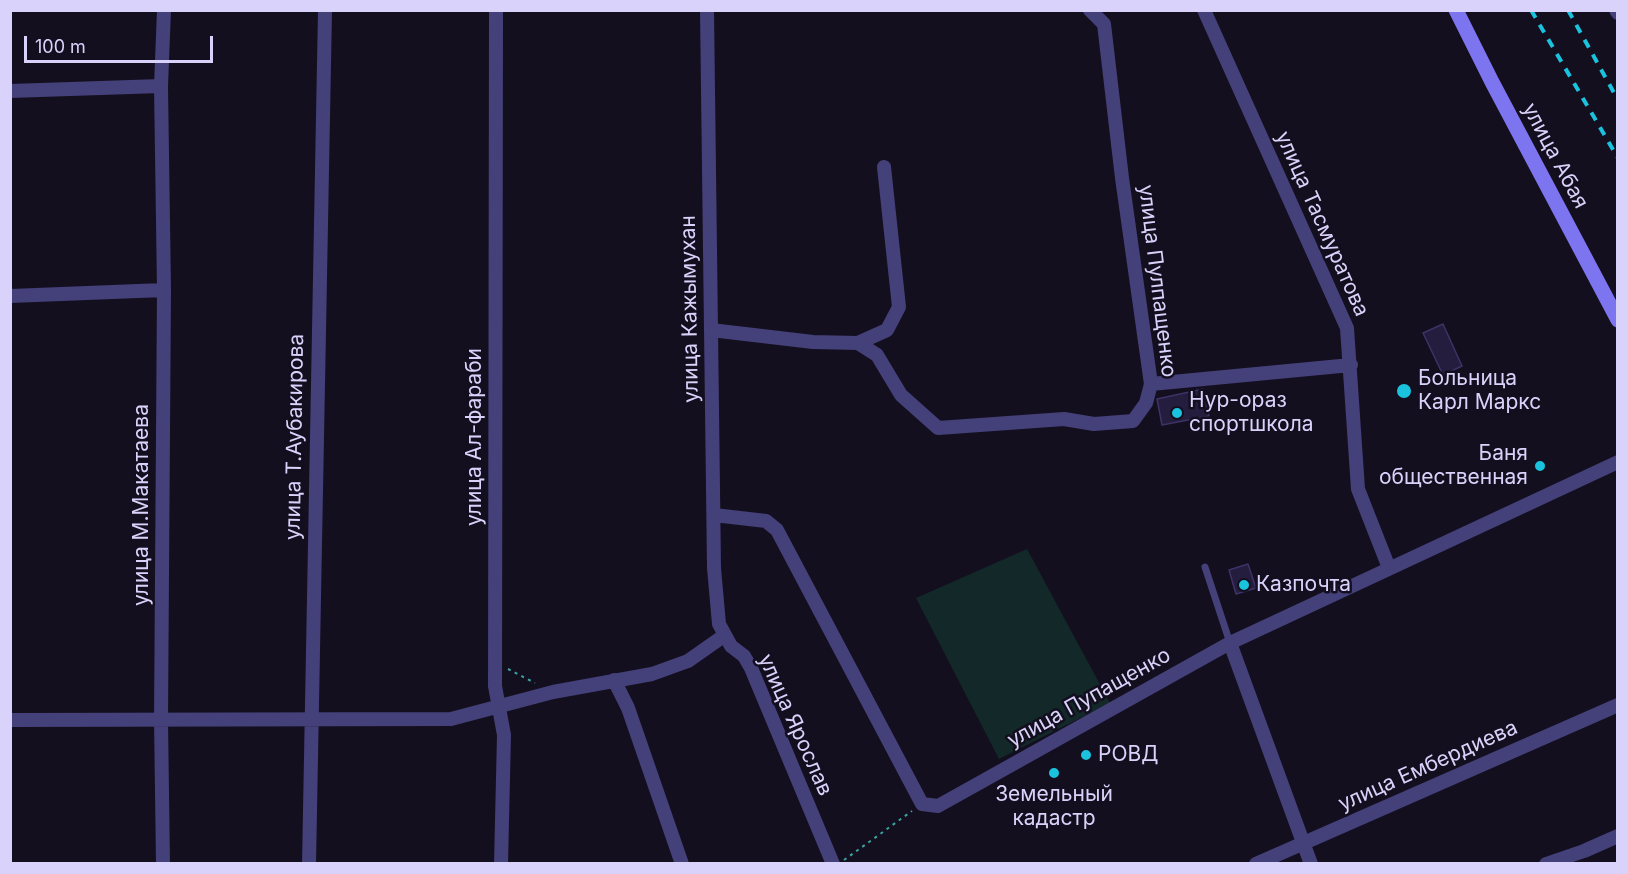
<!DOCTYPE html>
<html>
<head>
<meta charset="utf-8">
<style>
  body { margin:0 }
  #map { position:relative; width:1628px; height:874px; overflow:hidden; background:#130f1f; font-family:Inter,sans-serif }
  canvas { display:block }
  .frame { position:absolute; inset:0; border:12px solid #d9d2fa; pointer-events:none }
  .scale { position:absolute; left:24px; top:36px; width:189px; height:27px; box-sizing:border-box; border:3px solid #d9d2fa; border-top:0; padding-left:8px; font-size:18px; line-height:21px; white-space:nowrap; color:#d9d2fa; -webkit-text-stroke:4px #130f1f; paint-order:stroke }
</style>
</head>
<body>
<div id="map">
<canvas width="1628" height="874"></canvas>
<div class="frame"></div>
<div class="scale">100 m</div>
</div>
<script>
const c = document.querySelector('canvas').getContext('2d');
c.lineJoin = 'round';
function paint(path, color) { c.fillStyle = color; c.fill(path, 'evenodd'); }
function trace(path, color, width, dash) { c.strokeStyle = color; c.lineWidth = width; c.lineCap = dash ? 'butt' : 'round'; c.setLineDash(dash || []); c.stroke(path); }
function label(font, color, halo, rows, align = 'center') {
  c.font = font + ' Inter,sans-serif'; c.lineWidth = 5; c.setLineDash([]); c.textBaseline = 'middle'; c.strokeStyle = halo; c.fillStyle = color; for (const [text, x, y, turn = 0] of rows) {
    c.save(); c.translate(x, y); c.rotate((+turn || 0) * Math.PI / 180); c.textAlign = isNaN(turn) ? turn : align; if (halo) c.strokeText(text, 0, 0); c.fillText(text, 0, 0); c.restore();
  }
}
paint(new Path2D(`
  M1027,549L1110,703L999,759L916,598Z`), '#132828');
const building = new Path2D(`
  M1443,324L1462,366L1443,375L1423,333Z
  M1203,389L1209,416L1162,425L1157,399Z
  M1248,564L1256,588L1236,594L1229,570Z`);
paint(building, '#251d3e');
trace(building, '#3f3267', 1.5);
trace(new Path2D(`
  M508,669L535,683
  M844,860L912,811`), '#3ca4a2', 2, [3, 4.5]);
trace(new Path2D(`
  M1205,567L1230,643`), '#444079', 7);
trace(new Path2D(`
  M496,10L495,686L504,735L501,864
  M707,10L714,568L719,624L731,646L744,656L751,668L833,864
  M1204,10L1347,328L1358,489L1389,568
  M1616,10L1618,13
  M161,86L164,290L161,720L163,864
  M10,91L161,86L164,10
  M10,296L164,290
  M711,330L813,342L858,343L877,355L901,395L938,428L1064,419L1094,424L1133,421L1146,403L1151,384L1122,178L1104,24L1090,10
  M858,343L887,330L899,307L884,167
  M1151,384L1351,365
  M714,515L766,521L777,530L922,804L938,806L1230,643L1618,462
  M1230,643L1311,864
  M614,680L628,708L682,864
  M10,720L451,719L553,692L652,674L688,661L725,635
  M309,864L325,10
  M1256,864L1618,705
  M1546,864L1584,851L1618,836`), '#444079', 14);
trace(new Path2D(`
  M1456,10L1492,82L1618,320`), '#7d75ef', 15);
trace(new Path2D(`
  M1531,10L1618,158
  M1568,10L1618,100`), '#1ac2de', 4, [9, 8]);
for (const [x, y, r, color] of [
  [1404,391,8,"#1ac2de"],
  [1177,413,6,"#1ac2de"],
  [1540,466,6,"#1ac2de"],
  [1244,585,6,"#1ac2de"],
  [1086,755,6,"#1ac2de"],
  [1054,773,6,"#1ac2de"]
]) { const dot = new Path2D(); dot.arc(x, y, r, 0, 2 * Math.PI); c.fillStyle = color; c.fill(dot); trace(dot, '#130f1f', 2); }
label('21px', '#d9d2fa', '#130f1f', [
  ["улица Абая",1555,156,62],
  ["улица Тасмуратова",1322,224,66],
  ["улица Пулпащенко",1157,281,83],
  ["улица Кажымухан",690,309,-91],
  ["улица Т.Аубакирова",295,437,-89],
  ["улица Ал-фараби",475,437,-90],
  ["улица М.Макатаева",142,505,-90],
  ["улица Пупащенко",1089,698,-29],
  ["улица Ярослав",795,725,66],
  ["улица Ембердиева",1428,766,-24]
]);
label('21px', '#d9d2fa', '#130f1f', [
  ["Больница",1418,379],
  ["Карл Маркс",1418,403],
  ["Нур-ораз",1189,401],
  ["спортшкола",1189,425],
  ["Баня",1528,454,"right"],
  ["общественная",1528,478,"right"],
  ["Казпочта",1256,585],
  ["РОВД",1098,755],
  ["Земельный",1054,795,"center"],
  ["кадастр",1054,819,"center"]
], 'left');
</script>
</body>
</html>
